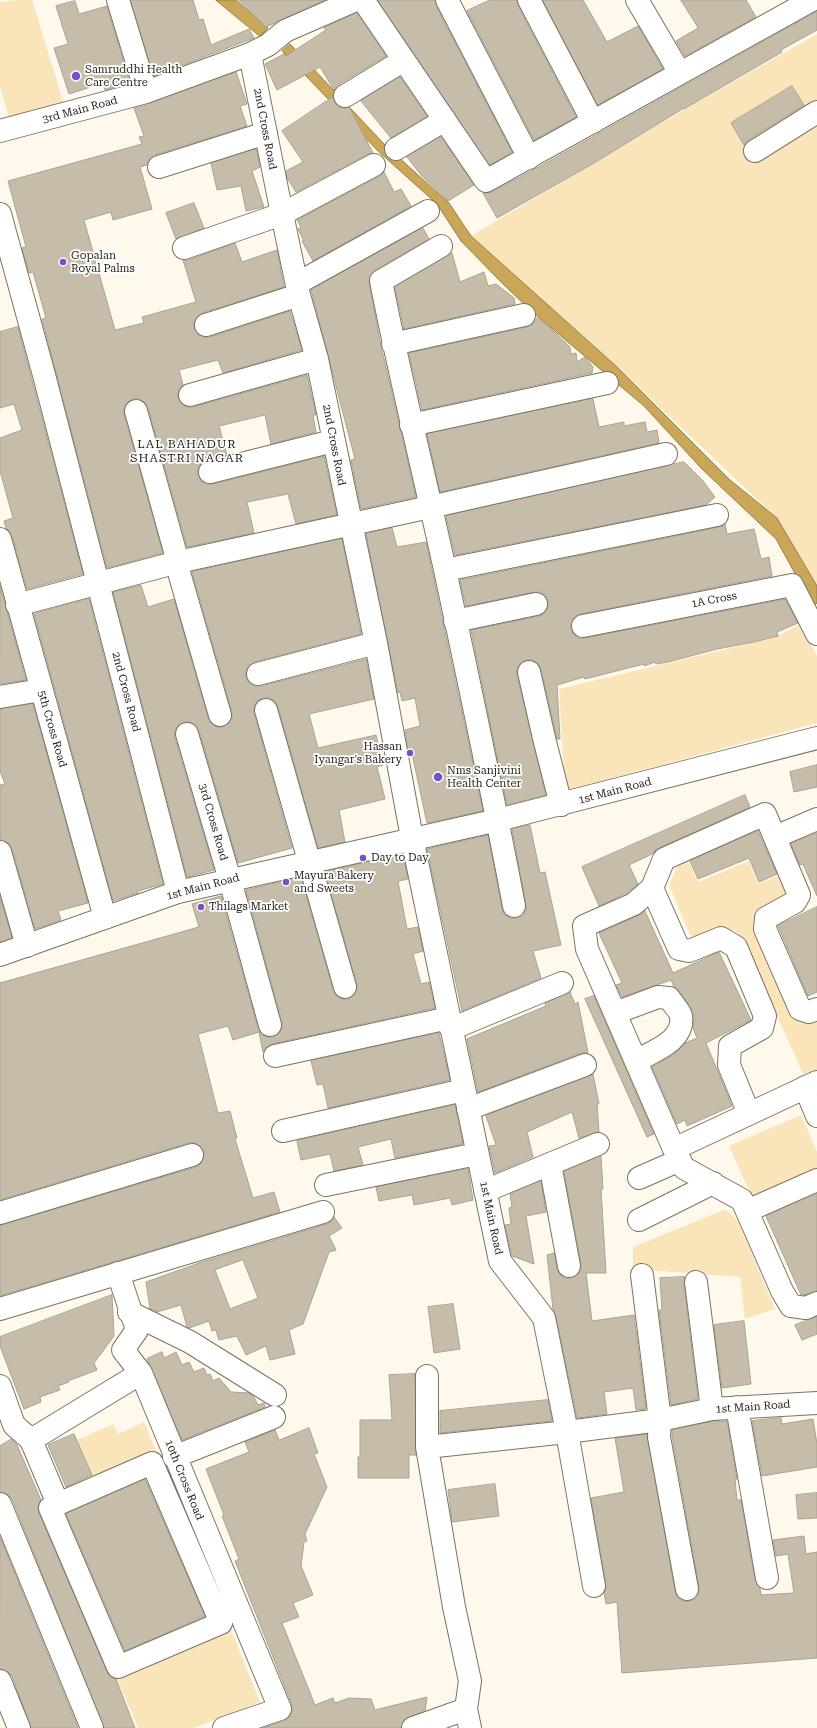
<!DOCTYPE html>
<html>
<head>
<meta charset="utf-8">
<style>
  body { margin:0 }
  canvas { display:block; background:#fef8ed }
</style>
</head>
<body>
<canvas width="817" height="1728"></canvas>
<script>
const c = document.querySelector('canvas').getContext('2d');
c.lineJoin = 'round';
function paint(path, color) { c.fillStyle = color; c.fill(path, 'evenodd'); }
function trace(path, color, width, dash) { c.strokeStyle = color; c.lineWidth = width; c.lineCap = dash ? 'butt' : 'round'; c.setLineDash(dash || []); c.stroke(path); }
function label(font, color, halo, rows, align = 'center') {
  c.font = font + ' "Roboto Serif",serif'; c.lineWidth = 3.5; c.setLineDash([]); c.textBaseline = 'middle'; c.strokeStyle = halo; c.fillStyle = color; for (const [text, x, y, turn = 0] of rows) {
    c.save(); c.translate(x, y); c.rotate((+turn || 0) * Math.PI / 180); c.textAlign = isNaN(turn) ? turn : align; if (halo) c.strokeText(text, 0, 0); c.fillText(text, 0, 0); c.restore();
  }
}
paint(new Path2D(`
  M17,0H32L64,104L9,118L0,86V2Z
  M817,34V586L777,518L616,366L471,236L663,122Z
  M801,624L817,656V723L565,791L559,689L773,638Z
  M688,860L698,882L749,861L758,884L782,874L788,895L762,911L817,1018V1078L807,1082L739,933C717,919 703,943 690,935L669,885L679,863Z
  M801,1115L817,1152V1171L753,1199L729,1146Z
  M726,1209L738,1221L775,1309L745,1319L740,1277L633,1269V1247Z
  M144,1422L158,1455L95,1483L77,1440L113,1424L118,1434Z
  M230,1627L260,1702L194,1728H138L115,1673Z`), '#fae5ba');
const water = new Path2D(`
  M216,0H236L268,28L260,36Z
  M290,44L385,145L449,203L471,236L616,366L730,480L777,518L817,586V603L813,606L776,539L702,469L644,406L531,311L500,281L461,241L437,204L378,151L282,51Z`);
paint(water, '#caa659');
trace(water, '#997f47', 1);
const building = new Path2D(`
  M131,0H193L199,20L203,19L211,45L249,29L254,38L154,76Z
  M239,0H325L266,27Z
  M378,0H435L436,6L512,152L490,165Z
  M490,0H517L518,6L576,117L534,140L467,11Z
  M543,0H583L607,42L638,26L663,69L598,105Z
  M681,0H746L756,17L685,56L676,41L698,28Z
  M75,1L79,14L107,6L130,83L105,90L103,83L69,94L54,48L68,44L56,6Z
  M817,12V30L781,50L782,52L684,109V108L594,163L497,218L483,193L492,192L535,169Z
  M357,13L386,56L338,85L334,90L320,67L277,90L265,64L284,54L286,56L326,30L324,28Z
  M236,72L247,104L240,106L247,126L155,155L150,158L147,165L140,167L152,209L113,220L111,212L84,220L115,330L144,323L142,317L196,302L183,260H188L235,243L242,262L277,250L284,287L202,313L197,317L194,322V328L198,334L204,337H210L290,311L302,350L223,373L218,360L179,370L183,385L178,392V398L182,404L187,407H193L307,375L316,415H313L316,432L271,444L265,415L219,426L227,455L202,463L198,468V475L201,481L207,484H213L324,456L337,515L296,524L288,494L247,502L254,533L187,547L148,408L144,402L139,399H133L127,403L124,408V414L163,553L107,568L42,319L46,318L33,272L29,273L22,248L26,247L8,181L142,144L139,137L144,136L134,108Z
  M400,77L427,116L391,138L361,101Z
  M792,86L804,105L748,140L744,145L731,123Z
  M333,97L335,103L339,107L345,108L349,107L373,153L368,154L296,192L287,178L286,171L303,162L282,131Z
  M441,137L474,185L448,201L421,175L407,157Z
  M256,149L260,167L252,171L264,207L246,211L241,186L217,190L211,163Z
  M384,172L394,192L401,189L411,206L313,261L302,241H304L298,229L301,227L297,220L380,176Z
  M194,203L204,228L176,239L166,213Z
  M423,228L429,239L375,270L370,276L369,283L381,346L416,497L361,509L351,460L355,459L311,290Z
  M452,253L460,282L484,272L488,286L496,284L514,298L515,304L404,329L395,287Z
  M539,318L570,347L571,354L576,353L577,362L585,357L593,367L592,373L422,410L409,353L527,327L533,324L536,319Z
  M18,327L83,574L27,589L12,536L6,528L4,521L13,518L0,471V438L22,430L14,404L0,408V332Z
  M593,399L599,427L624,422V426L645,422L647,432L657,430L659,443L440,492L427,434Z
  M684,462L703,481L715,497L706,505L455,555L446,516Z
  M725,524L727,534L754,529L761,559L769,557L772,576L581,614L575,616L571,622V628L573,634L579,638H585L785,599L798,623L777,632L778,636L754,642L717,649L668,662L656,664L655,662L644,666V664L585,679L584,677L557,685L560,739H557L541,669L538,663L532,660H527L521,663L517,668V675L546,795L507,805L471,630L539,616L544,614L548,608V602L545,595L540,592H534L466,606L460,580L719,527Z
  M392,528L397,547L426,542L483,811L427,823L411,749L408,750L405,730L420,726L415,698L402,701L400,692L398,693L366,534Z
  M342,539L361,634L255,662L249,665L246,670V677L249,683L255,686H261L366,659L374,699L309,714L318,748L376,735L383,765L377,767L385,799L339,810L345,842L318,848L278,707L275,701L269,698H262L257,701L254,707V713L292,848L238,863L199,730L196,725L190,722H183L178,725L175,731V738L214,870L187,877L113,592L141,585L148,607L174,599L208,718L212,724L217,727H223L229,723L232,718V712L192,572Z
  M0,586L26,680L0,684Z
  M89,599L163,884L138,891V893L113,901L34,614Z
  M33,704L88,903L58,911L61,920L35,929L12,849L8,843L0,840V785L5,784L0,771V709Z
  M817,765V787L794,792L790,772Z
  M745,795L750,807L659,848L652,854L629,865L638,884L627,893L599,906L582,867Z
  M530,825L540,873L545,872L561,945L533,951L541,978L462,1011L427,849L488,835L502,909L504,914L510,918H517L522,916L526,910V904L512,829Z
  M758,831L777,874L759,882L749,858L698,879L690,861Z
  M817,833V896L803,864L800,865L791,844Z
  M403,854L408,879L398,881L407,929L418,927L423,951L413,954L421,984L429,982L435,1008L272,1044L267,1047L263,1052L259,1032L233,1040L228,1026L198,1034L218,1113L230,1111L237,1138L235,1139L253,1198L274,1192L280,1212L0,1296V1225L196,1167L201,1163L204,1157V1151L200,1146L194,1143H188L0,1200V983L199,927L192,904L221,896L258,1028L261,1034L266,1037H274L279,1033L282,1029V1022L246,890L301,877L333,990L337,996L342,999H348L354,995L357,990V984L325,872Z
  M0,897L12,938L0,942Z
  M817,907V992L808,996L778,926Z
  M645,911L673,973L719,952L751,1020L706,1043L732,1106L687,1126L685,1120L677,1124L652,1067L673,1055L685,1043L697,1038L693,1028L694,1016L691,1008L679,991L674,987L671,980L622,997L616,985L622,983L599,933L639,915Z
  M570,992L575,1004L578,1002L588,1053H581L478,1092L467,1039L546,1006L545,1004Z
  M594,996L654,1134L647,1137L585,999Z
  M439,1033L450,1080L328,1108L323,1084L317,1085L311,1061Z
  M593,1074L599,1104H597L599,1132L579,1138L572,1112L527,1132L533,1157L495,1173L489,1146L496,1145L486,1116Z
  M455,1105L463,1144L395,1158L391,1139L358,1147L363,1165L334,1171L330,1154L301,1160L297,1141Z
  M601,1156L603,1189H601L606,1273H586L592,1321L634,1315L646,1409L636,1410L633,1388L604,1392L607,1414L577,1418L556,1316L553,1309L547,1255L554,1253L557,1269L560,1274L564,1278H572L577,1275L581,1271V1264L564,1172Z
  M468,1169L473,1200L452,1205L450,1198L414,1205L412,1195L379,1201L376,1187Z
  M541,1181L546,1212L526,1216L534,1264L512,1256L505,1225L511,1224L509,1208L512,1207L510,1194Z
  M817,1194V1291L804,1295H801L766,1216Z
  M334,1217L342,1228L329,1236L336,1250L329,1252L303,1324L289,1330L295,1354L270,1360L266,1346L246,1355L237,1336L219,1340L216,1330L212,1331L209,1321L189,1328L187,1327L181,1305L157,1312L150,1309L146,1282L202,1262L327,1224L332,1221ZM243,1260L258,1298L230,1309L215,1270Z
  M685,1277L684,1284L698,1399L671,1405L659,1310H662L660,1278Z
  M112,1295L114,1336L94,1363L97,1370L68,1381L69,1382L58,1386L60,1390L40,1397L41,1402L24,1409L0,1346V1337Z
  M453,1304L460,1349L434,1353L428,1307Z
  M817,1317V1334L802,1340L795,1325Z
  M744,1321L751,1384L722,1388L714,1325Z
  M162,1352L164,1358L176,1352L182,1365L189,1362L194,1372L204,1368L207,1375L210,1374L213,1381L219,1378L231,1392L249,1393L254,1397L258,1405L264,1403L265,1407L182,1440L147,1359Z
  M415,1374L416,1455H409V1478H358V1457H360V1420H392L389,1375Z
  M548,1400L552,1421L440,1433V1411Z
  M781,1418L782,1424L813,1419L817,1444V1467L762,1476L752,1421Z
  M714,1421H727L737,1479L735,1480L737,1500H741L755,1580L760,1588L761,1595L794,1593L788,1554L776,1556L773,1540L804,1536L806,1554L817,1552V1658L622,1673L617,1602L606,1604L604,1592L606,1584L591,1498L624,1492L615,1438L647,1434L675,1591L677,1597L682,1601H689L695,1599L699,1594V1587L672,1436V1430Z
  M309,1428L318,1453L314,1454L327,1487L305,1534L307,1541L304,1542L301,1566L313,1595L293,1603L299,1617L282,1623L315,1705L333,1698L335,1703L349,1698L371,1699L375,1710L427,1697L425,1711L404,1720L401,1728H263L284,1721L289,1717L292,1711V1705L235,1561L239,1559L222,1516L224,1515L206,1469L249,1452L245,1442L275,1430L279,1440Z
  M74,1434L92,1475L66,1487L48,1445Z
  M12,1439L17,1445L41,1500L38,1506L39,1513L107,1672L110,1677L116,1679L135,1728H104L12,1499L7,1494L0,1492V1446Z
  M145,1479L205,1616L125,1651L66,1514Z
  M495,1484L499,1516L452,1522L448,1490Z
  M817,1493V1518L798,1519L796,1495Z
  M0,1537L78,1728H31L12,1676L7,1671L0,1669Z`);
paint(building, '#c5bcaa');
trace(building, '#aba391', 1);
const minor = new Path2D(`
  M118,0L146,92
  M363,0L486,181L812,0
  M447,0L529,158
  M529,0L593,122
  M637,0L680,73
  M250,54L282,214L299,295L317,359L376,643L412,838L500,1261L544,1318L567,1432L594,1586
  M345,96L404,60
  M0,131L146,92L250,54L268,45L285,31L356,0
  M396,149L445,120
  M755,151L817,112
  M159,167L266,133
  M0,214L44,375L178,892
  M441,246L381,281C400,378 424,473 445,570C469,682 493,794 514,906
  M184,248L282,214L374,165
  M298,283L428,211
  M206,325L299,295
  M393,344L524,315
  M190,395L317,359
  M136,411L178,562
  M411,425L607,383
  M210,472L333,441
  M0,539L105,918
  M176,562L220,715
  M445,570L717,515
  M17,605L178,562L430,507L666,454
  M455,621L536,604
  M583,626L792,585L817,634
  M529,672L544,738L561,805
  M258,674L376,643
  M0,697L41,690
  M266,710L345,987
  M187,734L230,880L270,1025
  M775,837L817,819
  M0,852L27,946
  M652,888L679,949L689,951L721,938L736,947L765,1016L762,1028L730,1046L729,1065L749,1114
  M0,955L178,892L498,820L817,738
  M615,1013L658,997L669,998C672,1003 680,1011 681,1016C685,1041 653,1051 636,1061
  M451,1029L562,983
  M275,1056L449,1018
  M817,1082L674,1149L684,1168L742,1200L782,1291L791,1306L806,1308L817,1303
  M805,1087L817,1116
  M468,1109L585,1065
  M283,1131L464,1090
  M674,1149L587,949L584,926L634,904L652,888L664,859L765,814L799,895L795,902L766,918L765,929L800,1009L809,1012L817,1009
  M550,1164L569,1266
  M639,1178L680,1160
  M326,1185L477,1154
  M485,1191L598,1144
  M747,1211L817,1180
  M0,1213L192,1155
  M639,1220L713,1183
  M118,1273L137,1330L123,1350L141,1373
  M642,1275L660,1420L659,1437L687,1589
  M696,1282L712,1409
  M0,1309L323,1212
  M129,1312L190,1342L275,1395
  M0,1386L14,1425L31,1440L141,1373L280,1709L224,1728
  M737,1407L767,1578
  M31,1440L58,1504L50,1508L118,1667L221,1623L152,1463L58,1504
  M427,1447V1376
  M174,1457L274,1417
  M0,1504L92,1728
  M0,1681L19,1728
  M413,1728L466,1709
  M470,1728L466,1709L470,1681L454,1607L427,1447L567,1432L660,1420L712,1409L817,1403`);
trace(minor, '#7b7362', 24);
trace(minor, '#fff', 22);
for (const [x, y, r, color] of [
  [76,76,5,"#784fc8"],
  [63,262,4,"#784fc8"],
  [410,753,4,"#784fc8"],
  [438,777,5,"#784fc8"],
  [363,858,4,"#784fc8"],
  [286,882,4,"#784fc8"],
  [201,907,4,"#784fc8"]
]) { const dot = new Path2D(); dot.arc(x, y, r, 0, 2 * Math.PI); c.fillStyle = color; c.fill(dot); trace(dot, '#fff', 1.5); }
label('11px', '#28251e', '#fff', [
  ["Samruddhi Health",85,70],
  ["Care Centre",85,83],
  ["Gopalan",71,256],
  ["Royal Palms",71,269],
  ["Hassan",402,747,"right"],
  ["Iyangar's Bakery",402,760,"right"],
  ["Nms Sanjivini",447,771],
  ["Health Center",447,784],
  ["Day to Day",371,858],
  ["Mayura Bakery",294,876],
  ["and Sweets",294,889],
  ["Thilags Market",209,907]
], 'left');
label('11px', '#28251e', '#fff', [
  ["3rd Main Road",80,110,-15],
  ["2nd Cross Road",265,129,79],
  ["2nd Cross Road",334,445,79],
  ["1A Cross",714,600,-11],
  ["2nd Cross Road",126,692,75],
  ["5th Cross Road",52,729,74],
  ["1st Main Road",615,791,-15],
  ["3rd Cross Road",213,822,74],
  ["1st Main Road",203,887,-15],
  ["1st Main Road",491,1218,78],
  ["1st Main Road",753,1407,-4],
  ["10th Cross Road",184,1480,68]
]);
c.letterSpacing = '1px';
label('12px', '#28251e', '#fff', [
  ["LAL BAHADUR",187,444],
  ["SHASTRI NAGAR",187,458]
]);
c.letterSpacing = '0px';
</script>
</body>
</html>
